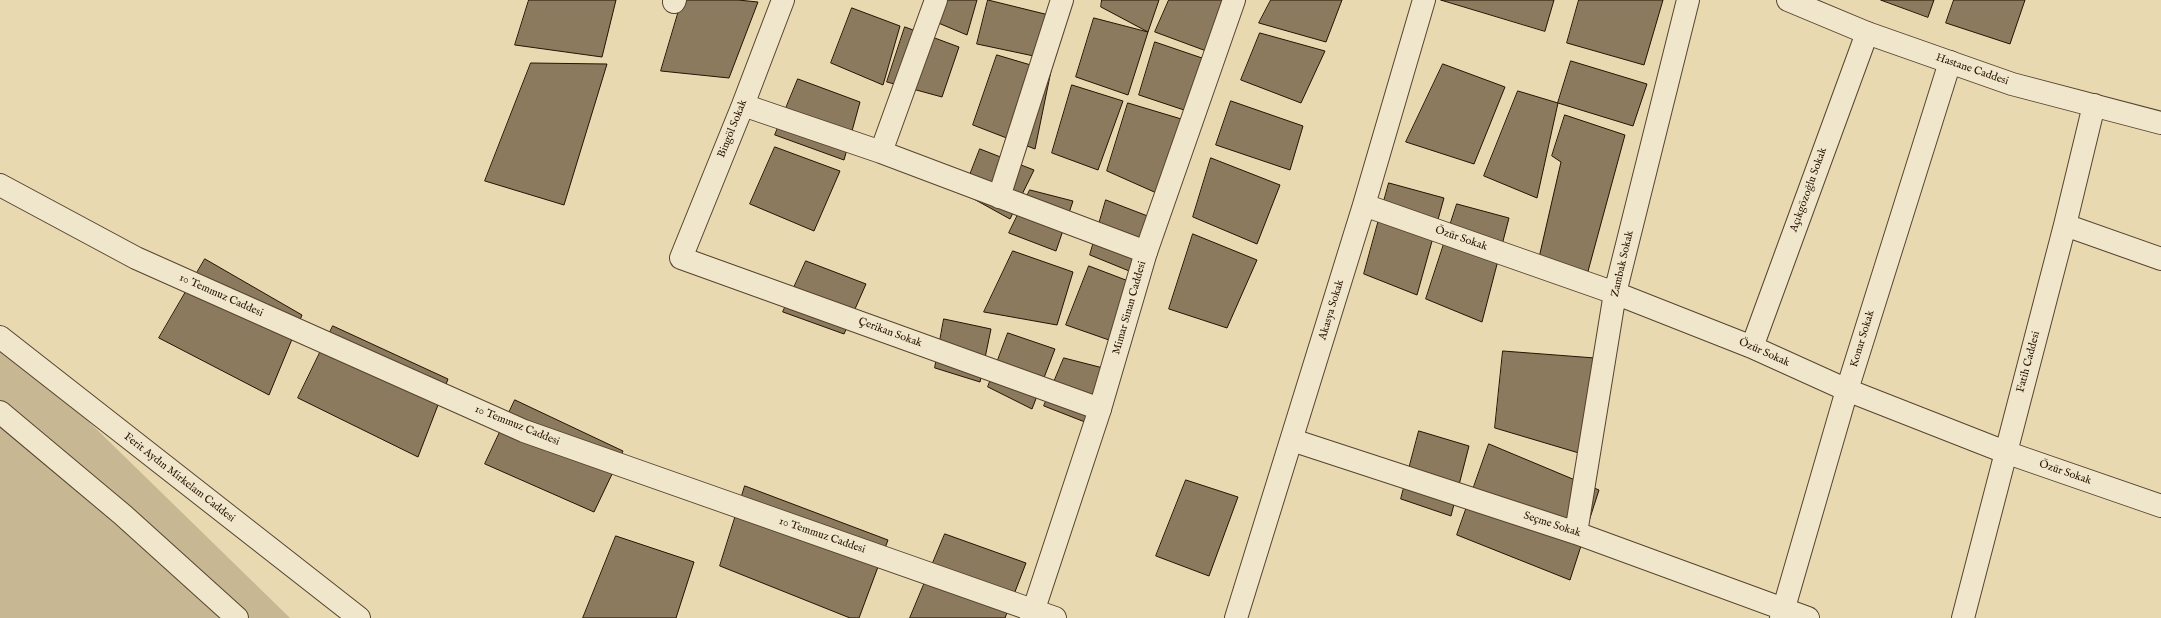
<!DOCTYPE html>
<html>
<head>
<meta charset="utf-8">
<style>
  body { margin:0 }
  canvas { display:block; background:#e8d9b1 }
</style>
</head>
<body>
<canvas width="2161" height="618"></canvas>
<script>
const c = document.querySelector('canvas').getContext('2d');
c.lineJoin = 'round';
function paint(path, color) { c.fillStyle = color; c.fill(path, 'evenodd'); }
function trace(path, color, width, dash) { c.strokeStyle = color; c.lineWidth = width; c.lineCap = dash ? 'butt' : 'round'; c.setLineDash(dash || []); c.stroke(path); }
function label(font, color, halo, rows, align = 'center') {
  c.font = font + ' "IM FELL English",serif'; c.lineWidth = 3.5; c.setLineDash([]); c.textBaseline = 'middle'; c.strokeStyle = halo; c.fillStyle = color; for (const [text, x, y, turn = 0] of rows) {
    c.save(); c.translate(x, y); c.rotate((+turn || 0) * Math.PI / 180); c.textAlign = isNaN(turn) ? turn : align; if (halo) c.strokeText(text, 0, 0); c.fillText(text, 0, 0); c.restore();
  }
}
paint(new Path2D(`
  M0,335L290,618H0Z`), '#c7b793');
const building = new Path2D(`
  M529,0H616L602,57L515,45Z
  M682,0H738L758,2L729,78L661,71Z
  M930,0H977L967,35L924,17Z
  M988,0L1061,18L1048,59L977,44Z
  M1102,0H1159L1148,32L1101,7Z
  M1169,0H1222L1209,52L1155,32Z
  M1271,0H1342L1326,42L1259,23Z
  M1441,0H1554L1545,31Z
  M1579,0H1663L1644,65L1567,43Z
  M1881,0H1934L1928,17Z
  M1954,0H2025L2010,44L1946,23Z
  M852,8L900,26L883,85L831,63Z
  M1094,18L1148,32L1128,95L1076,77Z
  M905,27L959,47L942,97L887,82Z
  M1260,33L1325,51L1301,103L1241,80Z
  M1155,42L1202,58L1187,111L1139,95Z
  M997,55L1051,71L1035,149L973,125Z
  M1571,61L1647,84L1633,126L1558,103Z
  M531,63L607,64L564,205L485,181Z
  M1443,64L1505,87L1474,164L1406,142Z
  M798,79L860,102L844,160L775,135Z
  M1072,85L1123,101L1098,170L1052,153Z
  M1518,91L1558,103L1537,198L1484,176Z
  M1231,101L1303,126L1290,170L1216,145Z
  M1128,103L1188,121L1161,195L1107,171Z
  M1565,115L1625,135L1587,275L1538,262L1561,162L1552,156Z
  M775,147L840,171L814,231L750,204Z
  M980,149L1034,170L1010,219L963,193Z
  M1211,158L1280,185L1257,244L1193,217Z
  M1389,183L1444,198L1417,295L1364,274Z
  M1030,190L1073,201L1056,251L1009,233Z
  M1106,200L1158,220L1139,275L1090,255Z
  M1457,204L1509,218L1482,322L1426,299Z
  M1193,234L1257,260L1227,328L1169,309Z
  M1013,251L1073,272L1057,325L984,312Z
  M205,259L302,315L269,395L159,338Z
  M806,261L866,284L844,334L783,312Z
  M1089,266L1131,282L1109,340L1066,325Z
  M944,319L991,329L980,382L935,368Z
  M333,326L448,379L418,457L298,398Z
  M1008,333L1055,349L1032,409L988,387Z
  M1503,351L1595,358L1589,456L1495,428Z
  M1064,358L1111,370L1090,424L1044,406Z
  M515,400L623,451L594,512L485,464Z
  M1419,431L1469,446L1451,516L1401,499Z
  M1489,444L1599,490L1570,580L1457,535Z
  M1186,480L1238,497L1209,576L1156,556Z
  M745,486L888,540L859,618H850L720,566Z
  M945,534L1026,563L1005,618H910Z
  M616,536L694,562L676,618H583Z`);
paint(building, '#8b7a5d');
trace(building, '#261302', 1);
const minor = new Path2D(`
  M783,0L743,105L681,258L1100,409
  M674,2L675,0
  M743,105L881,152L1146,252
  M881,152L936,0
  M999,197L1062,0
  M1364,205L1615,293L1752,347L1847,390L2005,452L2161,506
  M2065,225L2161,259
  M1752,347L1867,33
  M1292,440L1576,533L1808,618
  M1576,533L1615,293L1688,0
  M1236,618L1364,205L1424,0
  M1781,618L1847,390L1950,62
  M1963,618L2065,225L2094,105`);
const tertiary = new Path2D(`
  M1788,0L1867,33L2012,84L2161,123
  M0,185L136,258L524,431L1055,618
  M0,337L359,618
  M0,412L123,515L237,618
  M1031,618L1100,409L1146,252L1234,0`);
trace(minor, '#56442e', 24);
trace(tertiary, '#56442e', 24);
trace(minor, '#f0e6cc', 22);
trace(tertiary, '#f0e6cc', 22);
label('11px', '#261302', '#f0e6cc', [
  ["Hastane Caddesi",1972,70,19],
  ["Bingöl Sokak",733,129,-68],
  ["Açıkgözoğlu Sokak",1809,190,-70],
  ["Özür Sokak",1461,239,19],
  ["Zambak Sokak",1623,264,-77],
  ["10 Temmuz Caddesi",221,296,24],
  ["Mimar Sinan Caddesi",1130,308,-74],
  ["Akasya Sokak",1332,310,-73],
  ["Çerikan Sokak",890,333,20],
  ["Konar Sokak",1863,339,-73],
  ["Özür Sokak",1764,353,24],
  ["Fatih Caddesi",2029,362,-75],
  ["10 Temmuz Caddesi",517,426,22],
  ["Özür Sokak",2065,473,19],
  ["Ferit Aydın Mirkelam Caddesi",179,478,38],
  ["Seçme Sokak",1552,525,18],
  ["10 Temmuz Caddesi",822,536,19]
]);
</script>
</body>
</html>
